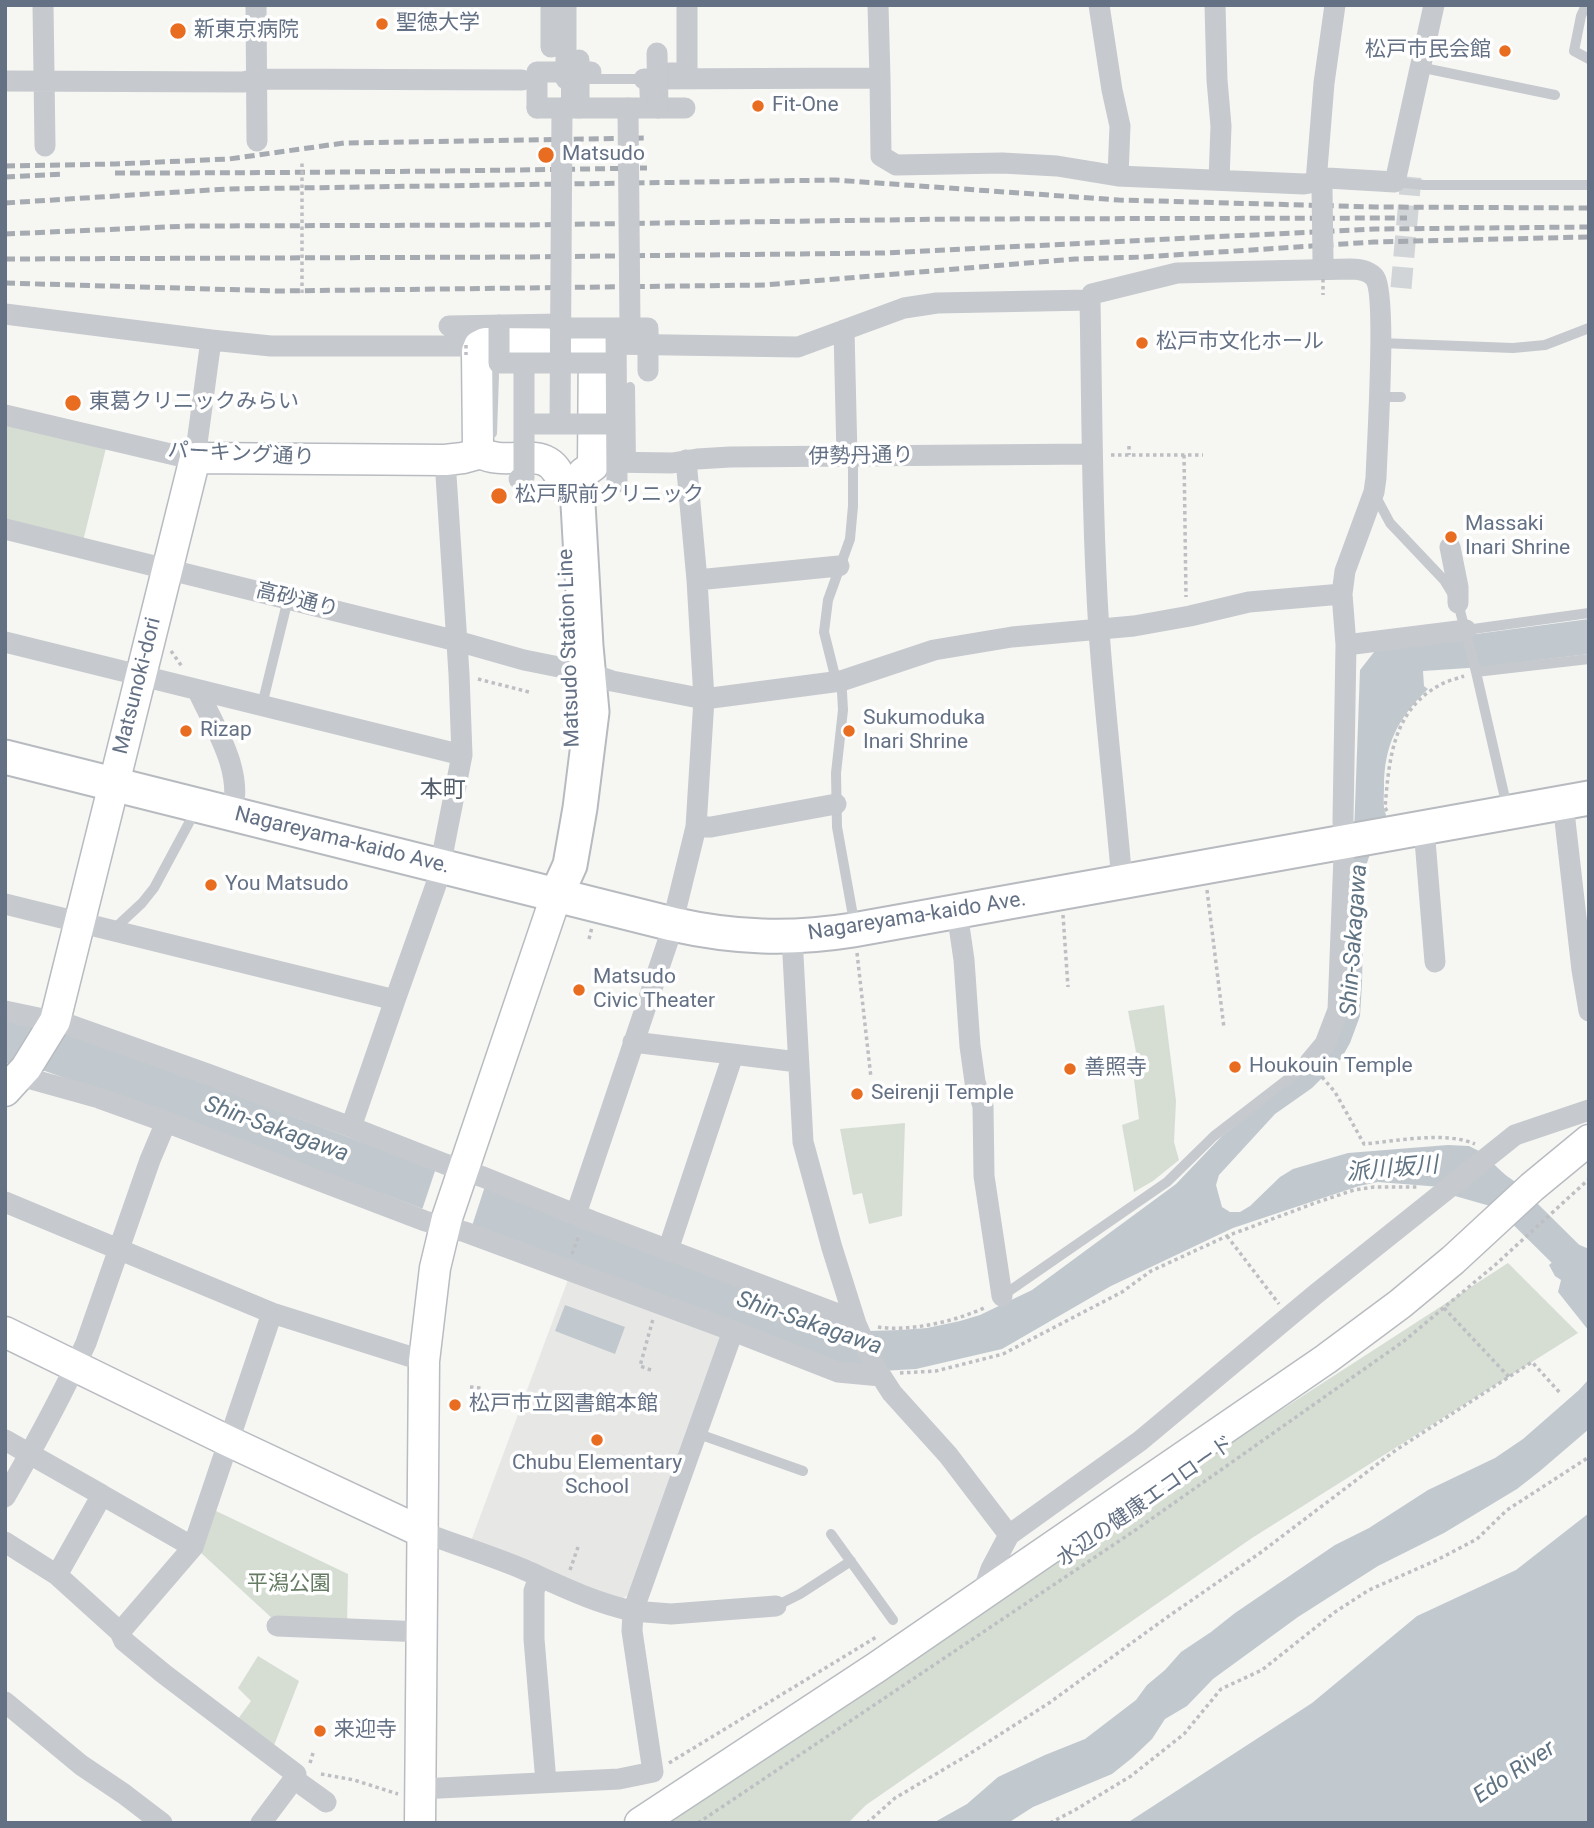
<!DOCTYPE html>
<html>
<head>
<meta charset="utf-8">
<style>
  body { margin:0 }
  #map { position:relative; width:1594px; height:1828px; overflow:hidden; background:#f6f6f3; font-family:Roboto,sans-serif }
  canvas { display:block }
  .frame { position:absolute; inset:0; border:7px solid #647185; pointer-events:none }
</style>
</head>
<body>
<div id="map">
<canvas width="1594" height="1828"></canvas>
<div class="frame"></div>
</div>
<script>
const c = document.querySelector('canvas').getContext('2d');
c.lineJoin = 'round';
function paint(path, color) { c.fillStyle = color; c.fill(path, 'evenodd'); }
function trace(path, color, width, dash) { c.strokeStyle = color; c.lineWidth = width; c.lineCap = dash ? 'butt' : 'round'; c.setLineDash(dash || []); c.stroke(path); }
function label(font, color, halo, rows, align = 'center') {
  c.font = font + ' Roboto,"Noto Sans JP",sans-serif'; c.lineWidth = 7; c.setLineDash([]); c.textBaseline = 'middle'; c.strokeStyle = halo; c.fillStyle = color; for (const [text, x, y, turn = 0] of rows) {
    c.save(); c.translate(x, y); c.rotate((+turn || 0) * Math.PI / 180); c.textAlign = isNaN(turn) ? turn : align; if (halo) c.strokeText(text, 0, 0); c.fillText(text, 0, 0); c.restore();
  }
}
paint(new Path2D(`
  M569,1277L719,1333L722,1340L631,1593L622,1599L560,1577L471,1541Z`), '#e7e7e6');
paint(new Path2D(`
  M5,424L106,448L83,541L5,522Z
  M1164,1005L1176,1101L1174,1142L1179,1160L1153,1181L1134,1192L1122,1125L1139,1119L1131,1056L1136,1052L1128,1011Z
  M905,1123L902,1216L869,1224L862,1193L853,1195L840,1129Z
  M1508,1263L1578,1333L1252,1538L866,1805L848,1823H643Z
  M214,1510L348,1574L347,1625L274,1620L200,1552Z
  M258,1656L299,1681L273,1748L238,1719L251,1701L238,1688Z`), '#d6ded4');
paint(new Path2D(`
  M1589,619V654L1483,667L1423,671L1424,686L1428,689C1398,718 1384,745 1384,787C1384,799 1382,809 1388,819L1369,857L1364,872L1362,983L1360,1016L1350,1043L1341,1059L1312,1088L1275,1114L1219,1175L1216,1185L1222,1207L1230,1212H1240L1250,1206L1280,1177L1293,1169L1348,1153L1448,1145L1469,1146L1481,1152L1518,1187L1497,1208L1455,1196L1441,1187L1378,1182L1359,1186L1233,1228L1111,1286L1002,1349L916,1369L864,1372C591,1272 319,1169 45,1071L5,1063V1019L67,1032L868,1331L900,1330L927,1328L960,1321L980,1315L1032,1290L1176,1184L1222,1136L1321,1057L1354,834L1360,670L1378,647Z
  M1575,1243L1589,1249V1331L1558,1292L1561,1280L1555,1276L1549,1265Z
  M565,1305L625,1327L615,1354L555,1331Z
  M1589,1379V1429L1540,1471L1517,1489L1444,1533L1378,1566L1298,1617L1213,1679L1187,1706L1165,1719L1152,1739L1132,1758L1112,1774L1033,1807L1008,1823H933L967,1804L998,1777L1045,1755L1085,1739L1136,1700L1147,1685L1165,1670L1181,1652L1211,1632L1235,1613L1335,1545L1369,1528L1428,1490L1495,1458L1523,1439L1579,1390Z
  M1589,1513V1823H1127L1312,1703L1417,1616L1516,1570Z`), '#c1c9cf');
paint(new Path2D(`
  M437,1165L486,1183L472,1226L422,1210Z`), '#f6f6f3');
trace(new Path2D(`
  M1493,1186L1506,1195L1589,1277`), '#c1c9cf', 32);
trace(new Path2D(`
  M1401,288L1411,177`), '#d2d5d8', 21, [21, 10]);
const secondary = new Path2D(`
  M481,453L478,447L477,351L479,346L485,343L608,344
  M481,453C510,469 552,438 563,487
  M577,486L583,473L593,466L594,344
  M5,1091L26,1068L55,1021L195,458L445,460L463,458L481,453
  M5,1332L228,1441L422,1532
  M420,1823L424,1361L435,1268L447,1218L556,896
  M640,1823L877,1667L1326,1359L1400,1304L1453,1260L1532,1187L1589,1140`);
const primary = new Path2D(`
  M5,757L672,924C734,938 790,940 853,930L1589,798
  M556,896L570,865L580,808L592,712L586,646L577,486`);
trace(secondary, '#b8bcc1', 33);
trace(primary, '#b7babf', 37);
trace(new Path2D(`
  M1129,446V455
  M1111,455H1203
  M1184,455L1186,597
  M171,651L183,668
  M478,679L529,692
  M1387,811L1385,808C1389,761 1392,712 1438,686C1446,681 1456,679 1464,676
  M1207,890L1224,1028
  M1063,915L1068,987
  M589,939L592,927
  M857,953L871,1078
  M1322,1077L1335,1092L1364,1144C1397,1141 1445,1131 1475,1144
  M1227,1236L1279,1304
  M572,1254L579,1235
  M1444,1308L1509,1377
  M878,1327C910,1332 957,1321 986,1307
  M651,1370L640,1366L653,1319
  M900,1373L936,1371L1003,1354L1122,1292L1151,1271L1227,1236L1315,1203L1354,1190L1374,1187H1419
  M470,1387L481,1388
  M570,1570L578,1547
  M310,1763L313,1753
  M669,1763L878,1636
  M321,1774L354,1780L398,1794
  M698,1823L1137,1529L1404,1341L1495,1265L1589,1179
  M867,1823L895,1798L963,1758L1049,1703L1166,1618L1260,1553L1396,1450L1532,1362L1561,1394
  M1050,1823L1075,1810L1131,1776L1184,1734L1221,1689L1262,1670L1335,1612L1369,1590L1437,1560L1477,1539L1507,1510L1589,1457`), '#bdbfc2', 3.5, [3.5, 3.5]);
trace(new Path2D(`
  M1586,5L1581,16L1574,51L1589,59
  M1419,67L1555,95
  M586,79H644L645,103H638
  M566,104V79H570
  M1395,182L1424,185H1589
  M1380,343L1513,348L1545,345L1589,328
  M630,387L631,463
  M1378,397H1401
  M492,433L494,375
  M853,457V506L850,539L828,600L824,632L834,672L841,681L842,692L843,710L836,773L837,827L855,927
  M1375,495L1390,523L1444,580L1458,603L1476,672L1507,807
  M1466,630L1589,613
  M1476,672L1589,659
  M262,705L288,599
  M113,930L142,903L154,888L190,821L193,808
  M1002,1296L1167,1182L1214,1136L1310,1062
  M696,1433L803,1471
  M831,1534L893,1620
  M776,1606L800,1594L851,1561`), '#c6c9cd', 10);
trace(new Path2D(`
  M43,5L45,146
  M256,5L257,141
  M551,5V47
  M566,5V79
  M878,5L880,78
  M1099,5L1112,90L1120,126L1118,176
  M1215,5L1217,80L1221,126L1219,180
  M669,73H687V5
  M644,79L880,78L881,156L896,165L1002,163L1057,166L1118,176L1304,184L1316,182L1327,178L1395,182L1434,5
  M5,81L243,82L256,79L522,80
  M537,108H685
  M1316,182L1324,83L1335,5
  M5,314L211,340L271,346H479
  M449,326L560,324
  M844,330L847,457
  M608,344L798,347L904,308L937,303L1090,300
  M5,415L179,456L195,458L211,340
  M601,464L606,462L672,463L697,459L730,457L1092,454
  M5,529L457,641L524,660L589,673L612,681L704,699L697,580L686,460
  M1450,547L1458,587V603
  M697,580L839,566
  M5,642L462,755
  M1346,645L1466,630
  M198,691C215,728 244,771 232,813
  M1563,803L1582,970L1589,1011
  M696,827H711L836,804
  M1424,828L1435,962
  M1122,882C1115,798 1105,715 1099,631C1092,521 1092,411 1090,300L1092,294L1177,273L1350,269C1358,269 1369,270 1375,278C1387,296 1377,447 1376,478L1374,492L1345,571L1342,594L1346,645L1343,820L1344,856L1338,1010L1325,1044L1310,1062
  M5,904L395,1000L437,882L462,755L459,674L445,460
  M957,912L964,960L970,1046L975,1082L983,1106L984,1176L1002,1296
  M792,937L803,1142L832,1248L856,1324L879,1376
  M5,1011L67,1024L210,1075L351,1127L445,1164L483,1177L592,1221L841,1315L854,1318
  M633,1042L798,1062
  M20,1076L99,1098L166,1122L425,1221L465,1232L733,1331L838,1372L881,1376L892,1393L948,1455L1009,1535L991,1569L986,1583L990,1589
  M351,1127L395,1000
  M5,1202L272,1313L424,1361
  M576,1214L668,941L696,827L704,699L841,681L934,650L1012,637L1134,626L1190,616L1249,602L1342,594
  M668,1250L733,1055
  M5,1440L102,1495
  M5,1497C34,1447 62,1396 86,1343L150,1160L166,1122
  M422,1532C456,1545 492,1556 525,1570C561,1586 595,1603 633,1611L733,1331
  M1009,1535L1140,1441L1316,1294L1515,1135L1589,1110
  M5,1542L57,1575L120,1632L124,1641L164,1674L296,1774L294,1779L261,1823
  M57,1575L102,1495L193,1547L272,1313
  M539,1577L534,1591V1639L546,1782
  M277,1626L423,1632
  M120,1632L193,1547
  M5,1702L81,1765L124,1794L162,1823
  M294,1779L326,1802
  M420,1789L619,1779L653,1772L632,1631L633,1611L671,1614L776,1606`), '#c6c9cd', 21);
trace(secondary, '#fff', 30);
trace(primary, '#fff', 33);
trace(new Path2D(`
  M5,166L115,164L229,159L344,143L647,138
  M115,173C292,173 470,171 647,168
  M5,177L63,174
  M5,203L227,189L835,180L1119,200L1375,207L1589,208
  M5,234L189,226L521,225L955,219L1407,218
  M5,259L519,257L884,253L1375,229L1589,227
  M5,283L279,291L765,285L1075,259L1143,257L1374,242L1589,237`), '#a6aab1', 5, [10, 5]);
trace(new Path2D(`
  M1323,279V295
  M302,293V160
  M466,345V355`), '#bdbfc2', 3.5, [3.5, 3.5]);
trace(new Path2D(`
  M657,53L658,108
  M579,60V108
  M537,108V72H591
  M628,108L630,328
  M1322,187L1323,260
  M499,325V363H616
  M560,328H648V371
  M616,328L617,482
  M560,423L562,108
  M525,424H616
  M519,479L524,478V363`), '#c6c9cd', 21);
for (const [x, y, r, color] of [
  [382,24,7,"#e96d20"],
  [178,31,9,"#e96d20"],
  [1505,51,7,"#e96d20"],
  [758,106,7,"#e96d20"],
  [546,155,9,"#e96d20"],
  [1142,343,7,"#e96d20"],
  [73,403,9,"#e96d20"],
  [499,496,9,"#e96d20"],
  [1451,537,7,"#e96d20"],
  [186,731,7,"#e96d20"],
  [849,731,7,"#e96d20"],
  [211,885,7,"#e96d20"],
  [579,990,7,"#e96d20"],
  [1235,1067,7,"#e96d20"],
  [1070,1069,7,"#e96d20"],
  [857,1094,7,"#e96d20"],
  [455,1405,7,"#e96d20"],
  [597,1440,7,"#e96d20"],
  [320,1731,7,"#e96d20"]
]) { const dot = new Path2D(); dot.arc(x, y, r, 0, 2 * Math.PI); c.fillStyle = color; c.fill(dot); trace(dot, '#fff', 2.5); }
label('21px', '#647185', '#fff', [
  ["聖徳大学",396,24],
  ["新東京病院",194,31],
  ["松戸市民会館",1491,51,"right"],
  ["Fit-One",772,106],
  ["Matsudo",562,155],
  ["松戸市文化ホール",1156,343],
  ["東葛クリニックみらい",89,403],
  ["松戸駅前クリニック",515,496],
  ["Massaki",1465,525],
  ["Inari Shrine",1465,549],
  ["Sukumoduka",863,719],
  ["Inari Shrine",863,743],
  ["Rizap",200,731],
  ["You Matsudo",225,885],
  ["Matsudo",593,978],
  ["Civic Theater",593,1002],
  ["Houkouin Temple",1249,1067],
  ["善照寺",1084,1069],
  ["Seirenji Temple",871,1094],
  ["松戸市立図書館本館",469,1405],
  ["Chubu Elementary",597,1464,"center"],
  ["School",597,1488,"center"],
  ["来迎寺",334,1731]
], 'left');
label('21px', '#647185', '#fff', [
  ["パーキング通り",241,455,3],
  ["伊勢丹通り",861,457,-1],
  ["高砂通り",297,601,14],
  ["Matsudo Station Line",570,648,-92],
  ["Matsunoki-dori",138,686,-76],
  ["Nagareyama-kaido Ave.",342,841,14],
  ["Nagareyama-kaido Ave.",917,917,-9],
  ["水辺の健康エコロード",1146,1502,-35]
]);
label('21px', '#657c63', '#fff', [
  ["平潟公園",289,1585]
]);
label('23px', '#525c6a', '#fff', [
  ["本町",443,791]
]);
label('italic 23px', '#607382', '#fff', [
  ["Shin-Sakagawa",1355,940,-86],
  ["Shin-Sakagawa",276,1130,20],
  ["派川坂川",1392,1170,-5],
  ["Shin-Sakagawa",809,1324,19],
  ["Edo River",1515,1773,-34]
]);
</script>
</body>
</html>
